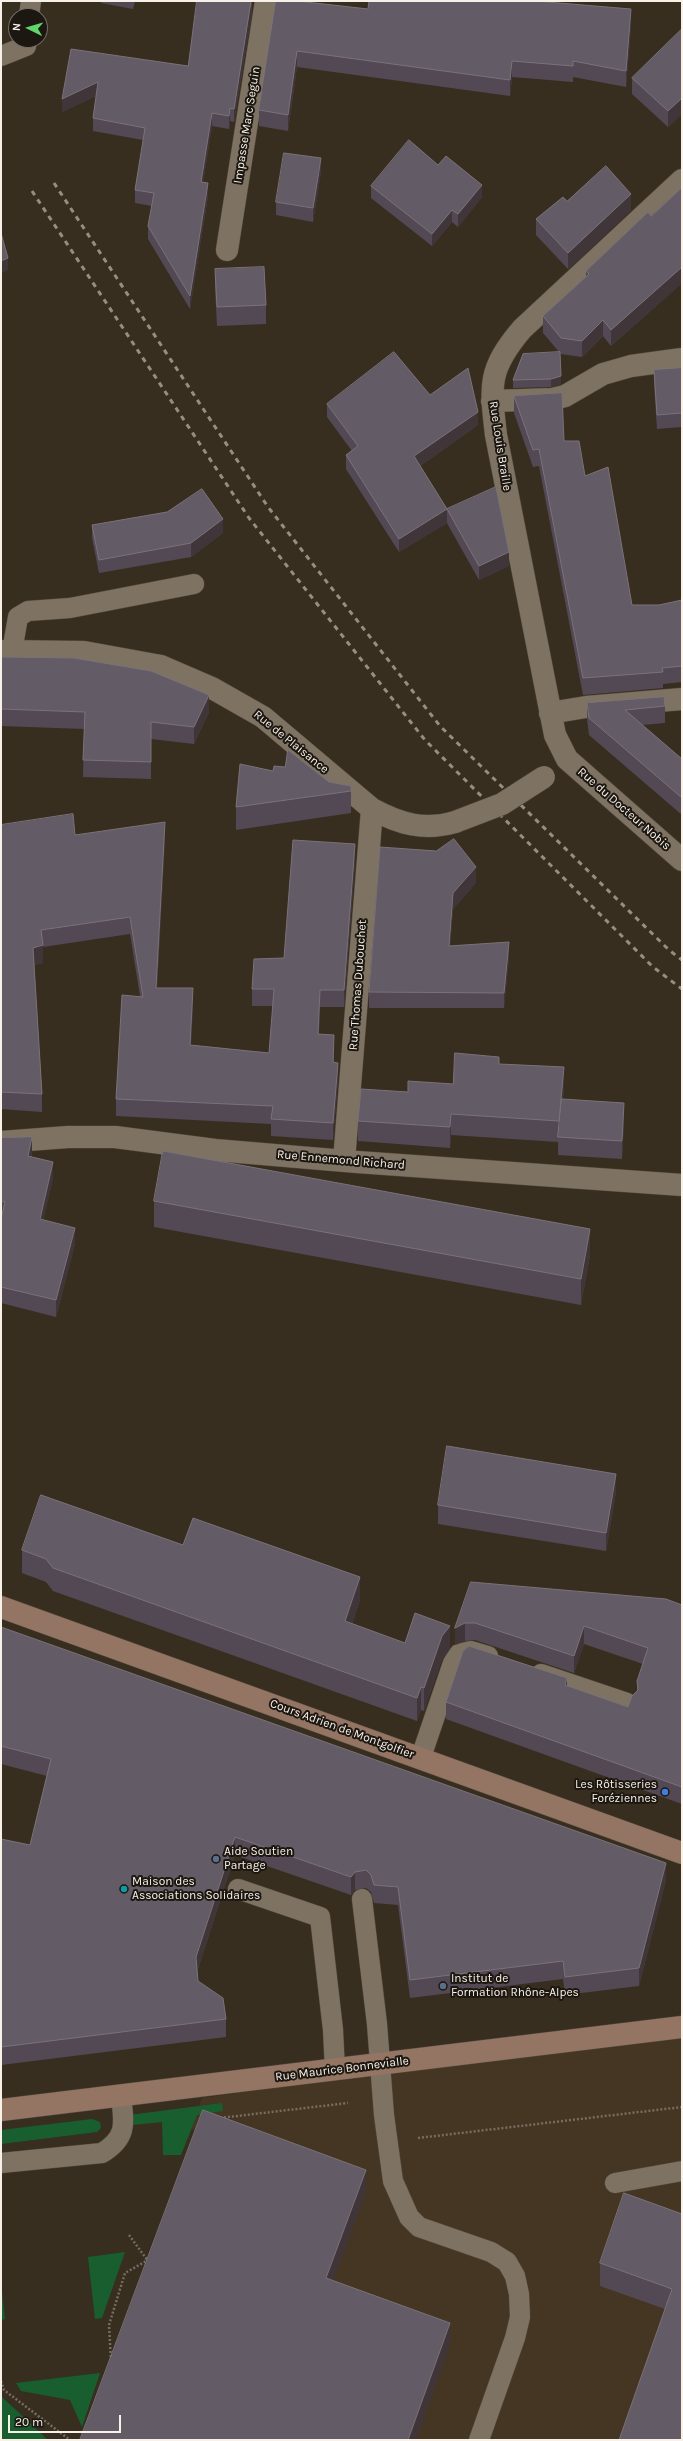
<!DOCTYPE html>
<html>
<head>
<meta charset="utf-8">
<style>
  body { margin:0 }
  #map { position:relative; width:683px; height:2441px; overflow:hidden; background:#382e20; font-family:Karla,sans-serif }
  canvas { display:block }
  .frame { position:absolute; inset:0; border:2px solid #f8f1e8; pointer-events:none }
  .north { position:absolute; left:8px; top:8px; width:40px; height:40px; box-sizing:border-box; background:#1c1711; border:1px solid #746e67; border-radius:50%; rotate:275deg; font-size:11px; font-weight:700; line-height:16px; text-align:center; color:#f8f1e8 }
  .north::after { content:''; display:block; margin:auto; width:14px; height:18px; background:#60d56b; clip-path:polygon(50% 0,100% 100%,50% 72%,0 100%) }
  .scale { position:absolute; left:8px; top:2415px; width:113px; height:18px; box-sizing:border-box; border:2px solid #f8f1e8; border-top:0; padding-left:5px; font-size:12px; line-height:14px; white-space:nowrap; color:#f8f1e8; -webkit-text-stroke:3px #1c1711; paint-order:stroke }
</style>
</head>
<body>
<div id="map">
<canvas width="683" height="2441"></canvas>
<div class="frame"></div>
<div class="north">N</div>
<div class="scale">20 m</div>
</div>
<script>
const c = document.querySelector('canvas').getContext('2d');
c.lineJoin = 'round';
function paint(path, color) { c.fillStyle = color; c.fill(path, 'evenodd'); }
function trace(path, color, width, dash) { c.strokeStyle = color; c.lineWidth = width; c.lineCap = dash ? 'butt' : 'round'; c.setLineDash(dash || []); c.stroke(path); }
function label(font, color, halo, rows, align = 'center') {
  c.font = font + ' Karla,sans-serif'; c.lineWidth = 4; c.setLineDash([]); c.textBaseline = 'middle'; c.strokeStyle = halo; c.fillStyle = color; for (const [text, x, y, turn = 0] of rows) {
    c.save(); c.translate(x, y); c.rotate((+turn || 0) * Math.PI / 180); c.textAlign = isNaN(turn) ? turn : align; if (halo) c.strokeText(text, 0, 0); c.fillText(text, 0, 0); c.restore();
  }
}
paint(new Path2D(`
  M682,2030V2440H89L202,2132L191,2129L202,2098Z`), '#443622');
paint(new Path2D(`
  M222,2103L223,2111L197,2115L181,2155H163L162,2122L132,2125L129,2115Z
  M92,2119L100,2122L101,2128L97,2132L1,2144V2130Z
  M125,2252L102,2318L95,2319L88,2257Z
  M1,2282L5,2319L1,2320Z
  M100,2373L82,2427L70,2400L21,2391L16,2383Z
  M1,2396L48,2440H1Z`), '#185e2f');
const lane = new Path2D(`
  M29,16L31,1
  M1,56L26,46L27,40
  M15,650L14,640L18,617L28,611L70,608L194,584
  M541,1674L627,1703
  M421,1757L453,1663L459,1654L471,1651L488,1656
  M238,1889L320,1917L333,2030L335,2070
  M362,1899L377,2024L384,2115L393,2181L409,2217L419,2227L491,2252L507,2262L515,2276L519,2294L520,2317L515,2338L479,2440
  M1,2163L102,2153C128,2137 124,2123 121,2096
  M615,2183L682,2171`);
const street = new Path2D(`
  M682,180L522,329C488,369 490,385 496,435L555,735L567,759L682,860
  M227,250L266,1
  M492,401L553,399L565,396L603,374L631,366L682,359
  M1,651L84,652L161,666L212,688L263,717L372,809C400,824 424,831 455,822
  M550,713L586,707L682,699
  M1,1142L68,1137H115L215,1150L357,1162L682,1185
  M344,1161L372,809`);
const secondary = new Path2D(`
  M1,1607L682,1853
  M1,2110L682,2027`);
trace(lane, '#534b3f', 21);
trace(street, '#534b3f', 23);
trace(secondary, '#534b3f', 23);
trace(new Path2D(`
  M220,2118L348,2103
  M418,2138L682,2107
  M129,2235L148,2261
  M111,2361L109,2325L125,2273L148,2260
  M1,2381L4,2390L70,2440`), '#766d60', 2.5, [2, 2]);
trace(lane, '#7e7262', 20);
trace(street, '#7e7262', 22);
trace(secondary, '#947462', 22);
trace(new Path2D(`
  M54,183L268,507L440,726L669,950L682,960
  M32,191L249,518L425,740L653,967L682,989`), '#978e82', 3, [5, 5]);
const streetBridge = new Path2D(`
  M455,822L502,804L544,777`);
trace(streetBridge, '#534b3f', 23, []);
trace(streetBridge, '#7e7262', 22);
paint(new Path2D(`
  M101,1H135L133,9L101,3Z
  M252,1V12L234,122L230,121L229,129L212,126L203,182L208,196L190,309L148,239V226L152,206L135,203V190L143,140L93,131V118L96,96L62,112V99L188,66Z
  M276,1L368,9L631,26L626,87L573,77V82L512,77L510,96L297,67L288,131L259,126V110Z
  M682,29V114L668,127L632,94V78Z
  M438,165L482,197L458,227L452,222L432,246L371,198V186Z
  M321,172L313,222L276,215V202Z
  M682,188V283L611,346L603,336L582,357L561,354L560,353L561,384L551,387L513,388V380L559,352L543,333V316L586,278V271L651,216Z
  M567,201L631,210L568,269L536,235V219Z
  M215,269L266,305V324L217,326L215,288Z
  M682,368V427L657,429L654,384V370Z
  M430,395L478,425L420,466L447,509L509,566L479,580L447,523L399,552L346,469V455L352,451L327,417V404Z
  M514,396L564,441L585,476L632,605H659L682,600V682L663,684V688L583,695L539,466L533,467L514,413Z
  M92,525L223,533L191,557L99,573L92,538Z
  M1,657L209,712L194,744L151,739V779L83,777L84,729L1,726Z
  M587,703L665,706V723L642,725L682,759V815L589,735L587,719Z
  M329,782L351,786V813L236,830V807Z
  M1,825L75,835L165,839L157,988L193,1005L191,1045L269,1053L273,1006H252V989L284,958L355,861L344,1007H320L319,1034L334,1052V1062L338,1080L333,1140L271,1136V1124L116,1116V1099L140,996L130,934L43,947V963L34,965L42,1094V1112L1,1109Z
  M476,883L453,909L450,946L509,957L504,1008H369V992Z
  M499,1064L564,1087L563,1099L624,1122L622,1159L558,1155V1142L451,1135L450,1148L358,1141V1121L408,1092L453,1084Z
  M1,1138L32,1153L31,1156L53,1178L43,1220L75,1244L56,1317L1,1303Z
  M154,1201L590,1255L581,1305L154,1227Z
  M616,1492L606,1551L438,1524V1505Z
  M183,1545L360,1600L352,1624L405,1643L450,1649L442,1659L424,1711L421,1710L417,1721L53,1591L46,1582L22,1573V1550Z
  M471,1582L682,1605V1804L446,1719V1702L567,1686L628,1707L637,1690V1681L643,1664L584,1644L574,1673L475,1640L465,1641L455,1645Z
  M1,1627L666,1880L639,1986L565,1995L563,1979L410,1998L398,1905L374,1903L371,1892L366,1888L355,1890L351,1895L235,1855L197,1972L198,1981L226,2019V2037L1,2065V1839L30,1845L47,1776L1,1764Z
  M682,2214V2440L665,2309L600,2286V2263Z`), '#524955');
paint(new Path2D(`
  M251,1L252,12L234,122V109Z
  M631,9V26L626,87V71Z
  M297,51V67L288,131V115Z
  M512,61V77L510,96V80Z
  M98,82V95L62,112V99Z
  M682,98V114L668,127V111Z
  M230,108V121L229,129V116Z
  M212,113V126L201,195V182Z
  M321,158V172L313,222V208Z
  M208,183V196L190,309V296Z
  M482,185V197L458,227V214Z
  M631,194V210L568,269V253Z
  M452,210V222L432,246V234Z
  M8,258V270L1,273V261Z
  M682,267V283L611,346V330Z
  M603,320V336L582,357V341Z
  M561,376V384L551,387V379Z
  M478,412V425L414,470V456Z
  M447,509V523L399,552V539Z
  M223,519V533L191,557V543Z
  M509,552V566L479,580V566Z
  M209,695V712L194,744V727Z
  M165,822V839L156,1005V988Z
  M355,844V861L344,1007V990Z
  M476,867V883L453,909L449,961V946L453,893Z
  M509,942V957L504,1008V993Z
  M43,945V963L33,965V948Z
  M193,988V1005L190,1062V1045Z
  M320,990V1007L318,1051V1034Z
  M334,1035V1052L333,1079V1062Z
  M338,1063V1080L333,1140V1123Z
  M564,1067V1087L559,1137V1121Z
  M624,1103V1122L622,1159V1141Z
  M451,1114V1135L450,1148V1127Z
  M32,1137V1153L28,1172V1156Z
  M53,1162V1178L40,1235V1219Z
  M75,1228V1244L56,1317V1300Z
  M590,1229V1255L581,1305V1279Z
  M616,1474V1492L606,1551V1533Z
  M360,1577V1600L345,1644V1621Z
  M465,1623V1641L455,1645V1628Z
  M450,1626V1649L442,1659L424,1711V1688L442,1636Z
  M584,1626V1644L574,1673V1656Z
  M567,1678V1695L565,1685Z
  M421,1687V1710L417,1721V1698Z
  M235,1837V1855L196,1975V1957Z
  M666,1863V1880L639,1986V1968Z
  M355,1872V1890L351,1895V1877Z
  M366,2170V2192L326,2300V2278Z
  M450,2323V2345L416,2440H408Z`), '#403639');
const building = new Path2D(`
  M197,1H251L234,109L230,108L229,116L212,113L201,182L208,183L190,296L148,226L154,193L135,190L145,128L93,118L98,82L62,99L71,49L188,66Z
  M276,1H297L368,9L369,1H535L631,9L626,71L573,61V66L512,61L510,80L297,51L288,115L259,110Z
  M682,29V98L668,111L632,78Z
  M409,140L438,165L446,156L482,185L458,214L452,210L432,234L371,186Z
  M284,153L321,158L313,208L276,202Z
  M606,166L631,194L568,253L536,219L563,197L567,201Z
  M682,188V267L611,330L603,320L582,341L561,338L543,316L589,274L586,271L648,212L651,216Z
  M1,233L8,258L1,261Z
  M264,267L266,305L217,307L215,269Z
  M394,352L430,395L468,368L478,412L414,456L447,509L399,539L346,455L358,446L327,404Z
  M560,352L561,376L551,379L513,380L523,354Z
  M682,368V413L657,415L654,370Z
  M562,393L564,441H579L585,476L608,467L632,605H659L682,600V666L662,668L663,672L583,678L539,449L533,450L514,396Z
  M496,487L509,552L479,566L447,509Z
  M202,489L223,519L191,543L99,560L92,525L167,512Z
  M1,657L74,658L151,671L209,695L194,727L151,722V762L83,760L85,712L1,709Z
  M664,697L665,706L625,710L682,759V798L589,718L587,703Z
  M288,750L329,782L351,786V791L236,807L240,764L273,771L274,766L285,767Z
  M73,814L75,835L165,822L156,988H193L190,1045L269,1053L274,989H252L254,959L284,958L293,840L355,844L344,990H320L318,1034L334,1035L333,1062L338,1063L333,1123L271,1119L273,1106L116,1099L122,995L143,997L130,917L41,930L43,945L33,948L42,1094L1,1092V825Z
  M454,839L476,867L453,893L449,946L509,942L504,993L369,992L380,847L436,851Z
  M455,1053L499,1057V1064L564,1067L559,1121L451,1114L450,1127L358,1121L361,1089L408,1092V1081L453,1084Z
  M562,1099L624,1103L622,1141L558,1137Z
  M32,1137L28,1156L53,1162L40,1219L75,1228L56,1300L1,1287V1219L5,1202L1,1201V1138Z
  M163,1151L590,1229L581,1279L154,1201Z
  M447,1446L616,1474L606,1533L438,1505Z
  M41,1495L183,1545L193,1518L360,1577L345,1621L405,1643L415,1613L450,1626L442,1636L424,1688L421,1687L417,1698L53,1568L46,1559L22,1550Z
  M471,1582L666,1599L682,1605V1787L446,1702L463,1651L469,1646L567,1678L565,1685L628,1707L632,1696L638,1690L637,1681L648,1648L584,1626L574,1656L475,1623H465L455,1628Z
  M1,1627L666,1863L639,1968L565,1977L563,1961L410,1980L398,1887L374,1885L371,1875L366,1870L355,1872L351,1877L235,1837L196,1957L198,1981L223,1998L226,2019L1,2047V1839L30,1845L51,1759L1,1746Z
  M203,2110L366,2170L326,2278L450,2323L408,2440H80Z
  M624,2193L682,2214V2440H619L672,2289L600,2263Z`);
paint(building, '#635b65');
trace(building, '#7b7279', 1);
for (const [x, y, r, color] of [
  [665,1792,4,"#3f7fe0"],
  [216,1859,4,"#5c6f8a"],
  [124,1889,4,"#0f9aa8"],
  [443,1986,4,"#5c6f8a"]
]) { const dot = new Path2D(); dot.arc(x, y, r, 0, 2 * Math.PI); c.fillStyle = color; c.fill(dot); trace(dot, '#1c1711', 1.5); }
label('12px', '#f8f1e8', '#1c1711', [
  ["Impasse Marc Seguin",247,125,-81],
  ["Rue Louis Braille",500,446,81],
  ["Rue de Plaisance",291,742,39],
  ["Rue du Docteur Nobis",624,809,41],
  ["Rue Thomas Dubouchet",358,985,-86],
  ["Rue Ennemond Richard",341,1160,5],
  ["Cours Adrien de Montgolfier",342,1729,20],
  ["Rue Maurice Bonnevialle",342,2069,-7]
]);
label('12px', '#f8f1e8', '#1c1711', [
  ["Les Rôtisseries",657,1785,"right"],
  ["Foréziennes",657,1799,"right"],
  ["Aide Soutien",224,1852],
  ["Partage",224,1866],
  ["Maison des",132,1882],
  ["Associations Solidaires",132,1896],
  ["Institut de",451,1979],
  ["Formation Rhône-Alpes",451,1993]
], 'left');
</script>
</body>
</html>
